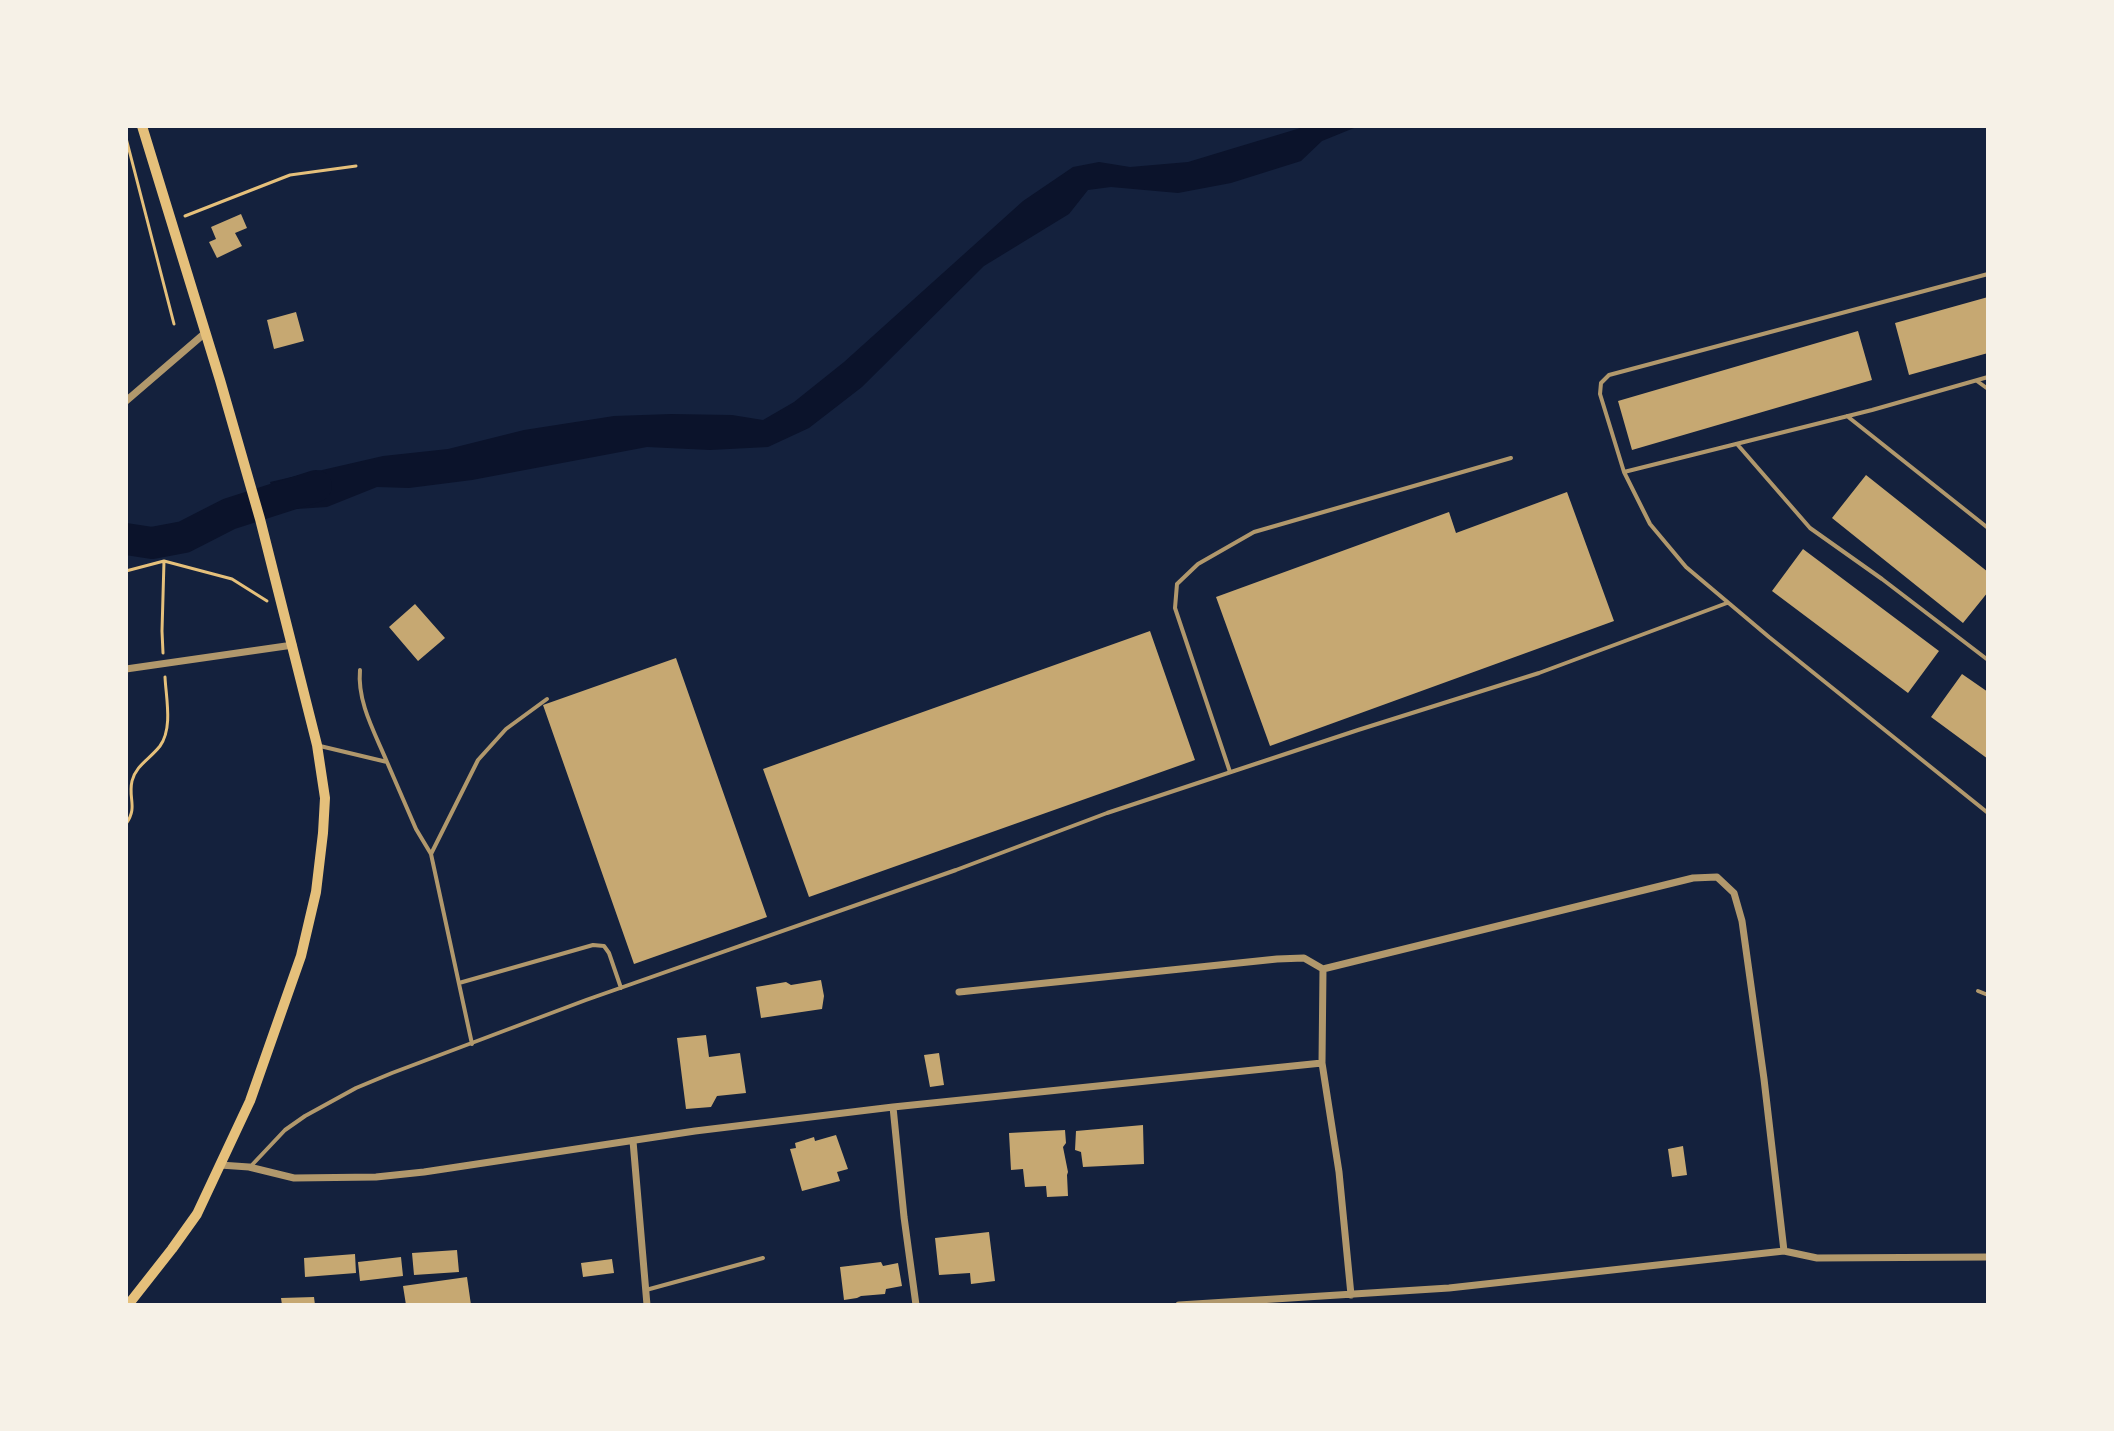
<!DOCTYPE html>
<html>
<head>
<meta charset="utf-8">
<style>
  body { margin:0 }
  #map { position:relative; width:2114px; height:1431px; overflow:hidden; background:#14213d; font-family:"Space Grotesk",sans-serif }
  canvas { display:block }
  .frame { position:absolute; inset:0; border:128px solid #f6f1e7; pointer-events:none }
</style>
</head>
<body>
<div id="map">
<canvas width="2114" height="1431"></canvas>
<div class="frame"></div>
</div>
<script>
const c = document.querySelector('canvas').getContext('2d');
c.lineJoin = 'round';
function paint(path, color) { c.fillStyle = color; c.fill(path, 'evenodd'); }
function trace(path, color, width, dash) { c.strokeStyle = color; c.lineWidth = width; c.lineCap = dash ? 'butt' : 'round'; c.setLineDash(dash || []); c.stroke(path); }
paint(new Path2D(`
  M1307,126H1365L1354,128L1322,141L1301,161L1231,183L1178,193L1111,187L1088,190L1069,214L984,266L862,387L809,428L768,447L710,450L647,447L472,480L409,488L377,487L327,507L281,510L270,482L383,456L448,449L524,430L614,416L671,414L732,415L763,420L794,402L844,362L1023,201L1073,167L1099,162L1130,167L1188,162Z`), '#0b132b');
trace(new Path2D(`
  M126,539L152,543L184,537L229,514L316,486`), '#0b132b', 32);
paint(new Path2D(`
  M241,214L247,228L235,233L242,246L217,258L209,242L216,239L211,227Z
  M1988,297V353L1909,375L1895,323Z
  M296,312L304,341L274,349L267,320Z
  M1858,331L1872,380L1632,450L1618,401Z
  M1866,475L1988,572V592L1963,623L1832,518Z
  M1567,492L1614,621L1270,746L1216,597L1449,512L1456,533Z
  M1803,549L1939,651L1908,693L1772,591Z
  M415,604L445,638L418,661L389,627Z
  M1150,631L1195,760L809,897L763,769Z
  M676,658L767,917L634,964L543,705Z
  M1962,674L1988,692V759L1931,717Z
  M821,980L824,996L822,1009L761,1018L756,987L786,982L791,985Z
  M706,1035L709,1057L740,1053L746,1093L717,1096L711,1107L686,1109L677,1038Z
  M939,1053L944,1085L930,1087L924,1055Z
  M1143,1125L1144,1164L1083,1167L1081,1152L1075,1150L1076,1131Z
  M1065,1130L1066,1143L1063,1147L1068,1172L1067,1175L1068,1196L1047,1197L1046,1186L1025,1187L1023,1169L1011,1170L1009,1133Z
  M836,1135L848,1169L837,1172L840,1181L802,1191L790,1149L796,1148L795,1143L814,1137L815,1141Z
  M1683,1146L1687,1175L1672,1177L1668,1149Z
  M989,1232L995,1281L971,1284L970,1273L939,1275L935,1238Z
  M457,1250L459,1272L414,1275L412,1253Z
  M355,1254L356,1273L305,1277L304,1258Z
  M401,1257L403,1276L360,1281L358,1262Z
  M612,1259L614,1273L583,1277L581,1263Z
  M881,1262L883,1266L898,1263L902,1286L886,1289L885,1294L861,1296L857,1298L844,1300L840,1267Z
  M467,1277L471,1305H406L403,1286Z
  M314,1297L315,1305H282L281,1298Z`), '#c6a872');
trace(new Path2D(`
  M126,138L174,324
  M185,216L290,175L356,166
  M126,571L164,561
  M163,653L162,631L164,561L232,579L267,601
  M126,824C138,807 128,799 132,781C136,765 150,759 160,746C173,728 166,698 165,677`), '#e5c07b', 3);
trace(new Path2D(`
  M1988,274L1609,375L1601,383L1600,394L1624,472L1650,524L1686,567L1769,637L1988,813
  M1977,381L1988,389
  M1847,416L1988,528
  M1737,444L1810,528L1882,579L1988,660
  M1624,472L1872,410L1988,377
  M360,670C357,702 375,733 387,762
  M320,746L387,762L416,829L431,854L472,1044
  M1230,772L1175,608L1177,584L1198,564L1254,532L1511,458
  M431,854L478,760L506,729L547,699
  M459,983L593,945L604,946L609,953L621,988
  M1978,991L1988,995
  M251,1166L285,1130L305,1116L356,1088L392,1073L586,1000L956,870L1107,813L1358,730L1539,673L1727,603
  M646,1290L763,1258`), '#b1986c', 4);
trace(new Path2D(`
  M126,401L205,333
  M126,669L293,645
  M1323,969L1322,1063L1339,1172L1351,1295
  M959,992L1277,959L1304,958L1323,969L1693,878L1717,877L1734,893L1742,921L1764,1079L1784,1251
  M633,1141L647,1305
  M220,1165L249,1167L294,1178L376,1177L424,1172L695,1131L893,1107
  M916,1305L904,1217L893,1107L1322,1063
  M1179,1305L1449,1288L1784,1251L1817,1258L1988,1257`), '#b1986c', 7);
trace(new Path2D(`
  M128,1305L172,1249L197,1214L250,1101L301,956L316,892L323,833L325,798L317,745L260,519L220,380L142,126`), '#e5c07b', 10);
</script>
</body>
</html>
